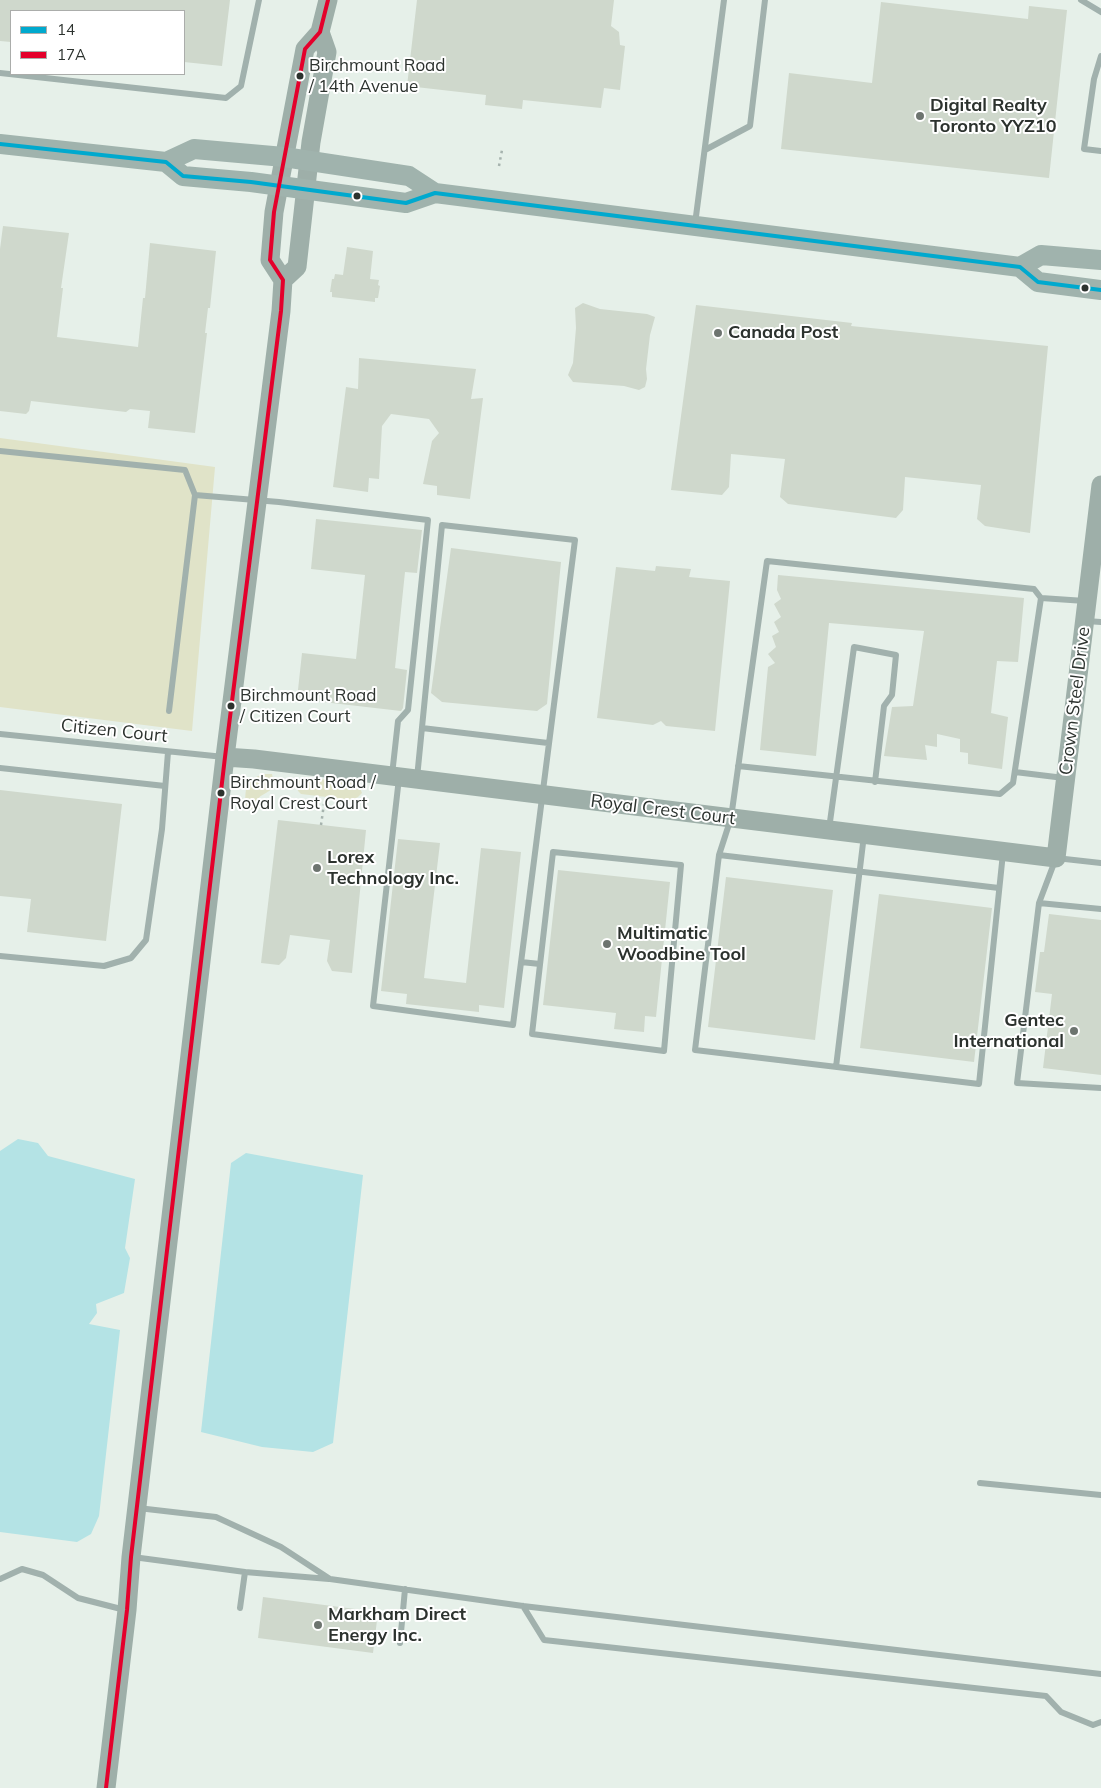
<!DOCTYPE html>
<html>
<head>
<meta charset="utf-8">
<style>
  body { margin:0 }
  #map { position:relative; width:1101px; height:1788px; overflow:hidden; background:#e6f0e9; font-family:Mulish,sans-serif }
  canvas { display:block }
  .legend { position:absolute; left:10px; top:10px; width:175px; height:65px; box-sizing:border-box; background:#fff; border:1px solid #abadab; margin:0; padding:6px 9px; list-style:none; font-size:15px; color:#2c322e }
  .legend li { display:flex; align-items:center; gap:10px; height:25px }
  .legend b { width:25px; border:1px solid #abadab }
</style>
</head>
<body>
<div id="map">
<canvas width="1101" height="1788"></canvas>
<ul class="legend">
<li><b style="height:6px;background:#00a9ce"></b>14</li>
<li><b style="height:6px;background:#e4002b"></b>17A</li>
</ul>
</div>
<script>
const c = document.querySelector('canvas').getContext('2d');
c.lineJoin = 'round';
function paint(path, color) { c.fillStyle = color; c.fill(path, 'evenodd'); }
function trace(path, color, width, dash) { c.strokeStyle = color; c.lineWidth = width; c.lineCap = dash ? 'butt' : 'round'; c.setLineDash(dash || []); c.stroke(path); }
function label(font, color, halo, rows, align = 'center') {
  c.font = font + ' Mulish,sans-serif'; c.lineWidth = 4; c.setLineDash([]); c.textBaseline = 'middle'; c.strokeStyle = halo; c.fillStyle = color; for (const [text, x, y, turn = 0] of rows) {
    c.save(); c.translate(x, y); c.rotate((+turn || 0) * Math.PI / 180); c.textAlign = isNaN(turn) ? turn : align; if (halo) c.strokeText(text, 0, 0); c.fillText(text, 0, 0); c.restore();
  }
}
paint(new Path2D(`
  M0,438L215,467L192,731L0,707Z
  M264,774H272C277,795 265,789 256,801C254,803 253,806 252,809L245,808C246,789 243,780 264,774Z
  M303,777L354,783L360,788L362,793L358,797L352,800L301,794C294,788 296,782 303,777Z`), '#e0e3c8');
paint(new Path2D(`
  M18,1139L38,1143L48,1156L135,1179L125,1248L130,1258L124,1293L96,1304L97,1313L89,1324L120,1330L99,1516L91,1534L77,1542L0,1532V1151Z
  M246,1153L363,1175L333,1443L313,1452L262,1447L201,1432L231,1163Z`), '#b4e3e5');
paint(new Path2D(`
  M0,0H230L222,66L184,62V11H11V42L0,41Z
  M417,0H614L611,26L619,32L620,45L625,46L620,90L604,88L601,108L523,100L522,109L485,105L486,95L407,86Z
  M881,2L1028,19L1029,6L1067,10L1049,178L781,149L789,73L872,83Z
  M3,226L69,233L61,288H63L57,337L138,347L143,298H145L150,243L216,251L210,308H208L205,333H207L195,433L148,428L150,411L130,409L126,412L31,401L29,411L26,414L0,411V249Z
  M347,247L373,251L370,279L379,280L378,285L380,286L378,298H375V302L332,297V292H330L332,279H334L335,274L343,275Z
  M583,303L600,309L647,314L655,317L650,335L646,369L647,379L645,387L639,390L624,386L573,382L568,375L573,363L576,328L575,308Z
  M696,305L852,323L851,326L1048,346L1030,533L985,526L977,519L981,485L905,477L903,510L896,518L788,504L780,497L785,459L731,454L729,487L722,495L671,490Z
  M359,358L476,369L471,399L483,398L470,499L437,495V486L423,484L432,441L439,433L429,419L391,414L382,426L379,479L369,478L368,492L333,487L346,387L358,389Z
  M316,519L422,530L417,573L405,572L395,668L407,670L403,708L401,711L297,699L302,653L356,659L365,575L311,569Z
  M451,548L561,562L547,704L537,711L442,702L431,693Z
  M656,566L691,569L689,577L730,581L715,731L666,726L661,721L653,725L597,718L616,567L655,571Z
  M778,575L1024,598L1018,662L997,661L991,713L1008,717L1002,769L968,764V753L960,752V739L937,734V747L925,745L927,760L884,756L892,707L913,706L924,631L829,623L816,756L760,750L768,667L775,663L768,654L776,647L772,636L779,632L774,622L781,617L774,604L781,599L777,590Z
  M0,790L122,804L106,941L27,932L31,899L0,896Z
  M278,820L366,830L352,973L332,971L327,961L330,940L290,935L286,958L279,965L261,963Z
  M398,839L440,843L424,978L466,983L481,848L521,852L504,1008L479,1005V1012L406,1004L407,994L381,991Z
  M558,870L670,882L656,1017L645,1016L644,1032L614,1029L616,1013L543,1005Z
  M726,877L833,890L815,1040L708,1027Z
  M879,894L992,908L974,1062L860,1048Z
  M1049,914L1101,920V1075L1043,1068L1052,994L1035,992L1040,952H1044Z
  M263,1597L378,1612L373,1653L258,1638Z`), '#cfd8cc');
trace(new Path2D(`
  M499,166L502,150
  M321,825L324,804`), '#a6b3ae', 2.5, [2.5, 4]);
trace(new Path2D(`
  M1081,0L1101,12
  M1101,56L1094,79L1084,149L1101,151
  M0,73L226,98L241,86L259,0
  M705,150L750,126L765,0
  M695,224L724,0
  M0,451L185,470L195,495
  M1086,621L1101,622
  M169,711L195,495L279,502L428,520L408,710L398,721L392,775
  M422,728L548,743
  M0,734L224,757
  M738,766L1000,794L1013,783L1041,598L1085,601
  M0,768L165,786
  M1015,772L1064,778
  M399,778L373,1006L513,1025L575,540L442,525L417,778
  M829,829L854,647L896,655L892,695L884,706L875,782
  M553,852L681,865L664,1051L532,1034Z
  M719,855L731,818L767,561L1034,589L1041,598
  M999,888L719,855L695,1050L979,1084L1003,853
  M1039,903L1056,858L1101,863
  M1101,909L1039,903L1017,1083L1101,1088
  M0,956L104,966L131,958L146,940L162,829L168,752
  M521,962L540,964
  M836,1067L864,835
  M980,1483L1101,1495
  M138,1508L216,1517L281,1547L330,1579L523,1606L1101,1674
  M133,1557L245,1572L329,1579
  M0,1579L22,1569L43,1575L78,1598L125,1610
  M523,1606L544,1640L1046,1696L1061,1712L1093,1725L1101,1722
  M240,1608L245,1572
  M400,1643L405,1589`), '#a1b1ad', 6);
trace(new Path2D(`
  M283,280L297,267L311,142L327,52L320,32
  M225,757L254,759L1056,858L1101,485
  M106,1788L127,1610L131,1557L225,757L281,311L283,280L270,260L274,212L305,49L320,32L328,0`), '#9eafa9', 19);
trace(new Path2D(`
  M0,144L166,162L194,149L284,157L409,176L435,193
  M166,162L183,176L251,182L406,203L435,193L1020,267L1038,282L1101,290
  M1020,267L1041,255L1101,260`), '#a0b3ad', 20);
trace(new Path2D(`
  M0,144L166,162L183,176L251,182L406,203L435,193L1020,267L1038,282L1101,290`), '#00a9ce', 4);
trace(new Path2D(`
  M106,1788L127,1610L131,1557L225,757L281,311L283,280L270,260L274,212L305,49L320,32L328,0`), '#e4002b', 4);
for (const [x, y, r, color] of [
  [300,76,4.5,"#2c322e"],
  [920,116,5,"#6d746f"],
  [357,196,4.5,"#2c322e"],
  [1085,288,4.5,"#2c322e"],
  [718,333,5,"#6d746f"],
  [231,706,4.5,"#2c322e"],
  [221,793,4.5,"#2c322e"],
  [317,868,5,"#6d746f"],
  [607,944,5,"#6d746f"],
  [1074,1031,5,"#6d746f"],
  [318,1625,5,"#6d746f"]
]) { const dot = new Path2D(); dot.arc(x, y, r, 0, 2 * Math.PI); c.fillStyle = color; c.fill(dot); trace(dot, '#fff', 2); }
label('17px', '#2c322e', '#fff', [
  ["Birchmount Road",309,66],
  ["/ 14th Avenue",309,87],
  ["Birchmount Road",240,696],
  ["/ Citizen Court",240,717],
  ["Birchmount Road /",230,783],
  ["Royal Crest Court",230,804]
], 'left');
label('bold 18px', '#2c322e', '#fff', [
  ["Digital Realty",930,106],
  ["Toronto YYZ10",930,127],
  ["Canada Post",728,333],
  ["Lorex",327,858],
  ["Technology Inc.",327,879],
  ["Multimatic",617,934],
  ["Woodbine Tool",617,955],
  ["Gentec",1064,1021,"right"],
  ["International",1064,1042,"right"],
  ["Markham Direct",328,1615],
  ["Energy Inc.",328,1636]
], 'left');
label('18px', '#2c322e', '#fff', [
  ["Crown Steel Drive",1075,701,-83],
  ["Citizen Court",114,731,6],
  ["Royal Crest Court",663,810,7]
]);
</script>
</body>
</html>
